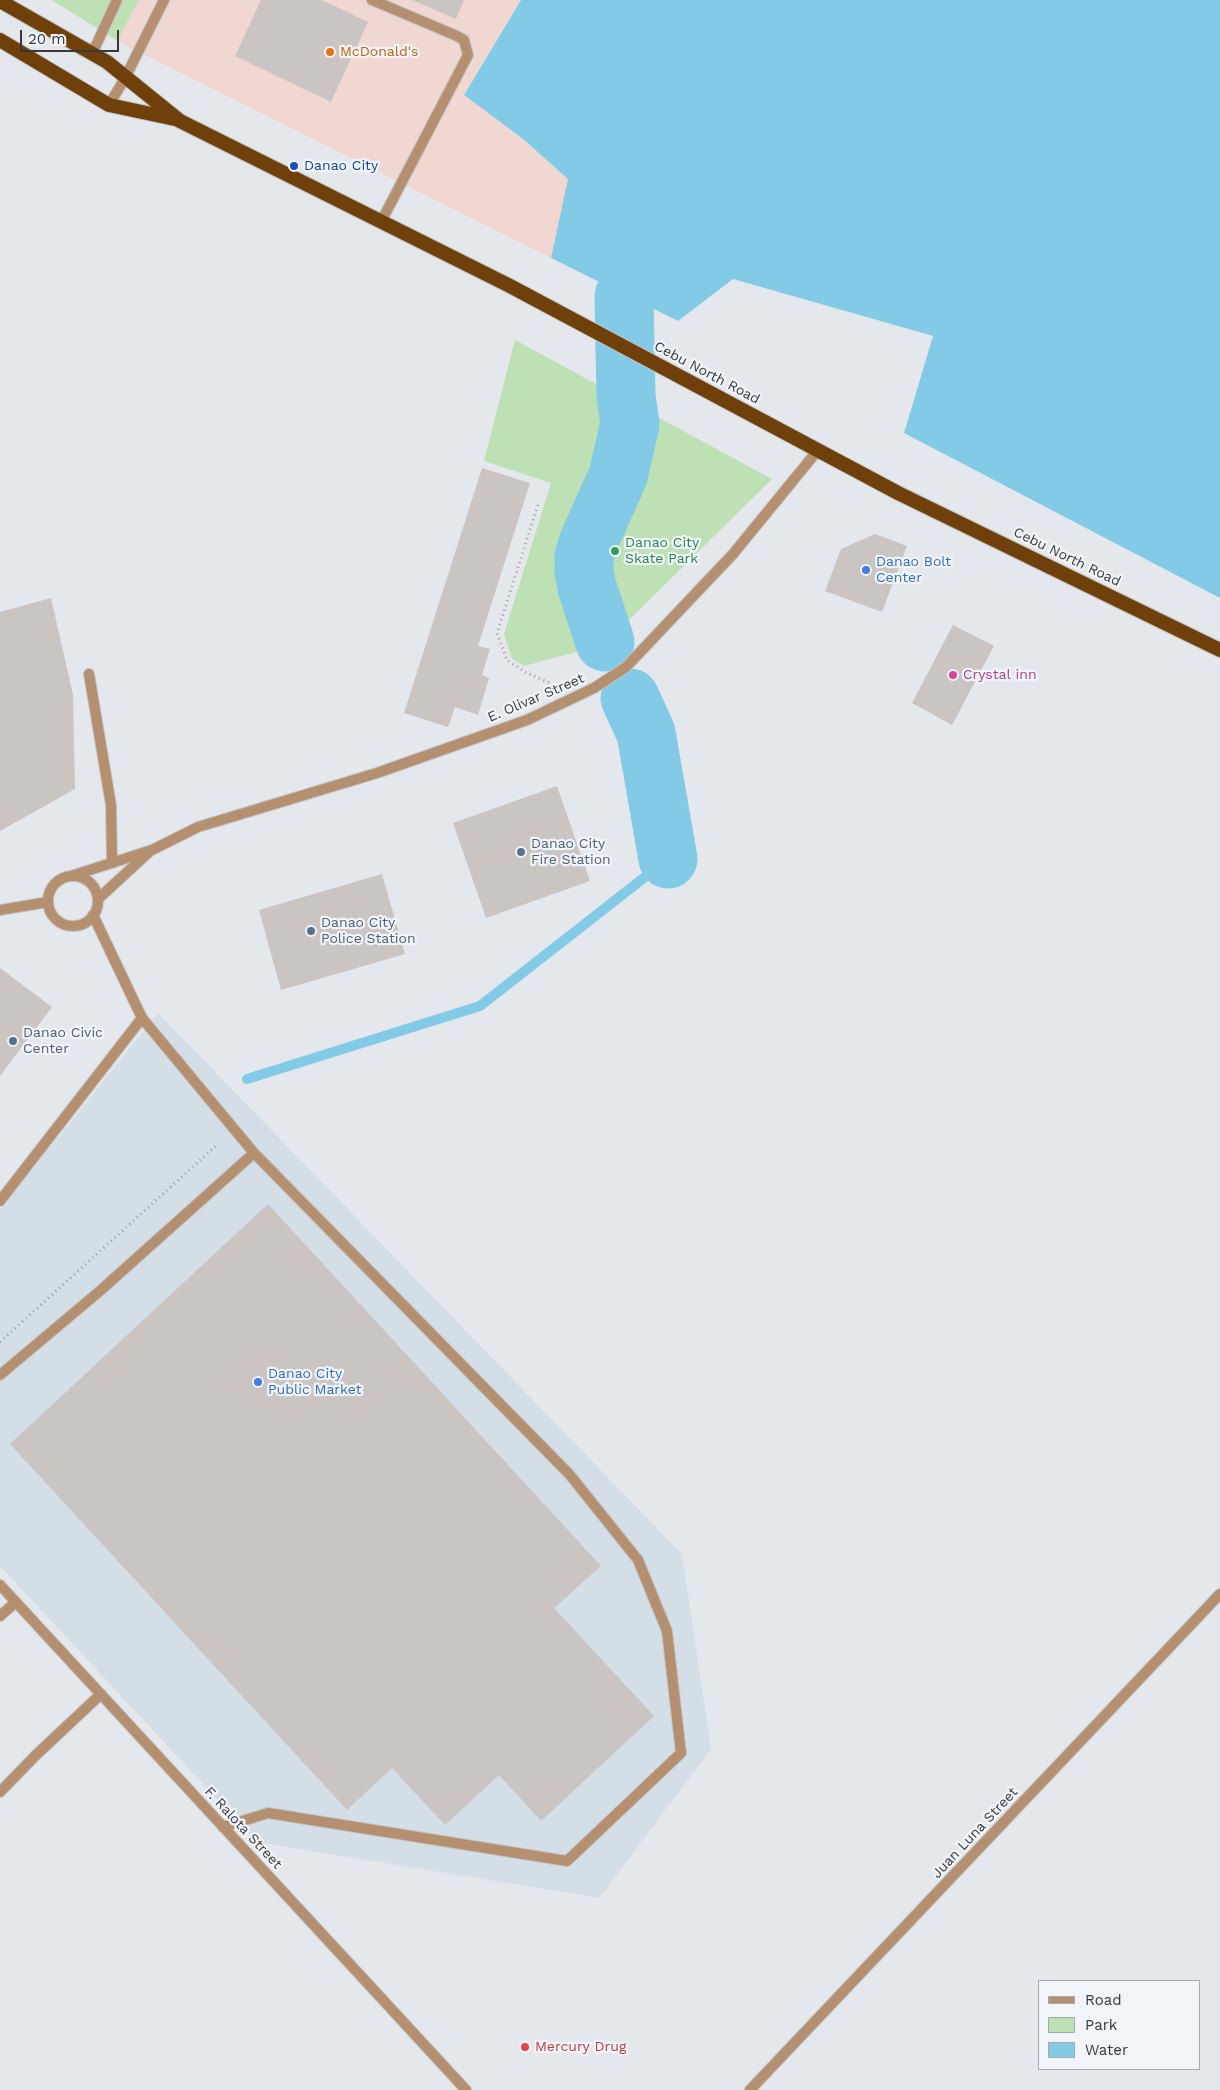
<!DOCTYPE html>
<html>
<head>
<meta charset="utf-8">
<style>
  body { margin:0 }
  #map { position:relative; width:1220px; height:2090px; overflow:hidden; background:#e4e8ec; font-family:"Work Sans",sans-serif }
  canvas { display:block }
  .legend { position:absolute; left:1038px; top:1980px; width:162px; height:90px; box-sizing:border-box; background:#f1f5f9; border:1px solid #a7aaad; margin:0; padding:6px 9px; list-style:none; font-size:15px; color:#37393a }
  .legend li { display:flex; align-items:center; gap:10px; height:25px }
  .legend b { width:25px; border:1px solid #a7aaad }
  .scale { position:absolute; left:20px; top:30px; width:99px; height:22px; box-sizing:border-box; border:2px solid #37393a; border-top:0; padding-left:6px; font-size:15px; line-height:18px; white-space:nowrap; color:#37393a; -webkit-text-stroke:4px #f1f5f9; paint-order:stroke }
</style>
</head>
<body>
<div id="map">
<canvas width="1220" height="2090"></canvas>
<ul class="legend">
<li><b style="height:6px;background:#b59070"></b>Road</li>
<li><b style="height:14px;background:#bde0b4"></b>Park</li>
<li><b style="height:14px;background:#83cae7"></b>Water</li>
</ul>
<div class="scale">20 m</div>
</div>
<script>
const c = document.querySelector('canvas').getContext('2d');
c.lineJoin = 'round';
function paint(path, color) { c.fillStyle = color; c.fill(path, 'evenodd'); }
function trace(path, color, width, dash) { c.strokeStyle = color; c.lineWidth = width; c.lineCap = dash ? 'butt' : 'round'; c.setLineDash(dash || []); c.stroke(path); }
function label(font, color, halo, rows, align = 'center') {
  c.font = font + ' "Work Sans",sans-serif'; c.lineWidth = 4.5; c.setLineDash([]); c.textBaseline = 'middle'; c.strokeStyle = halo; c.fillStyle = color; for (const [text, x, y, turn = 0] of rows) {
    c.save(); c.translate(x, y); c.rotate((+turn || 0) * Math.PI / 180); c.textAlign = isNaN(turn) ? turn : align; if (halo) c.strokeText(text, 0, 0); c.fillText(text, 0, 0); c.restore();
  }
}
paint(new Path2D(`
  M158,1013L682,1554L711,1749L599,1898L257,1842L0,1566V1210Z`), '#d3dee6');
paint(new Path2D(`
  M139,0H521L464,95L523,139L569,179L551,258L117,41Z`), '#f1d7d1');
paint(new Path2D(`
  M52,0H139L117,41Z
  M515,340L772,479L630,619L587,649L524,666L512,659L504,634L551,483L484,461Z`), '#bde0b4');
paint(new Path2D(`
  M521,0H1220V598L904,433L933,336L733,279L678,321L551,258L568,179L523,139L464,95Z`), '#83cae7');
trace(new Path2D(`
  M247,1079L480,1006L668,859`), '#83cae7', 10);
trace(new Path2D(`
  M605,642L587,587L584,572V557L588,543L618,476L630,424L626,396L624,296
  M630,698L646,733L668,859`), '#83cae7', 59);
paint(new Path2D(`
  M261,0H322L368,22L331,102L235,56Z
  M412,0H464L456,19Z
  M482,468L530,483L478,646L490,649L482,675L489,678L478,715L455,707L448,727L404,713Z
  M875,534L907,546L882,612L825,591L841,549Z
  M51,598L73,695L75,789L0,831V612Z
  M953,625L994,646L952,725L912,703Z
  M557,786L590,881L486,918L453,823Z
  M382,874L405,954L281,990L259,910Z
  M0,968L52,1007L0,1076Z
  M268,1204L601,1566L554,1608L654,1716L541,1821L499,1775L445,1825L392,1768L347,1810L10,1444Z`), '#cac5c3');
const service = new Path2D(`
  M372,0L457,36L464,40L468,55L381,222
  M92,54L117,0
  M109,105L125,78L164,0
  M89,674L111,805L112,863
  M142,1018L254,1153L570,1475L638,1560L667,1631L681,1753L567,1861L268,1813L223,1827
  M0,1201L142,1018L93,915
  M0,1375L101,1290L254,1153`);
const minor = new Path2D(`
  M71,876L152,850L198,827L377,773L527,720L594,688L626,667L733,554L818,450
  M48 901a25 25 0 1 1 50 0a25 25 0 1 1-50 0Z
  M98,899L149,852
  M0,910L48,902
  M0,1585L466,2090
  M0,1616L16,1602
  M0,1792L36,1755L101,1694`);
const tertiary = new Path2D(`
  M750,2090L1220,1594`);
const trunk = new Path2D(`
  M0,1L107,62L180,121L510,286L898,493L1220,650
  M0,40L109,105L175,119`);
trace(service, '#c1c5c8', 12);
trace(minor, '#c1c5c8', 12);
trace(tertiary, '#c1c5c8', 12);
trace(trunk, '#c1c5c8', 16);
trace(new Path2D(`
  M538,505L497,633L507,660L525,672L552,684
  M0,1342L218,1144`), '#9c9fa2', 3, [1, 4]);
trace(service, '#b59070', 10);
trace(minor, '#b59070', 10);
trace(tertiary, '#b59070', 10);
trace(trunk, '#6f400a', 14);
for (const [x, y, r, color] of [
  [330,52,5,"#e8710a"],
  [294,166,5,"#1a4fb4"],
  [615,551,5,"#2e9e5b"],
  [866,570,5,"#3f7fe0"],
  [953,675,5,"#d1479c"],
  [521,852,5,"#5c6f8a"],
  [311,931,5,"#5c6f8a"],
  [13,1041,5,"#5c6f8a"],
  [258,1382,5,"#3f7fe0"],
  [525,2047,5,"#e0444e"]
]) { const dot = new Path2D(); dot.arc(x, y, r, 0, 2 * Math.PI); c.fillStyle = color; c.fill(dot); trace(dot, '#f1f5f9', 2); }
label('14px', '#c56008', '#f1f5f9', [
  ["McDonald's",340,52]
], 'left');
label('14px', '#164399', '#f1f5f9', [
  ["Danao City",304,166]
], 'left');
label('14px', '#37393a', '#f1f5f9', [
  ["Cebu North Road",707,373,28],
  ["Cebu North Road",1067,557,26],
  ["E. Olivar Street",536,698,-23],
  ["F. Ralota Street",243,1828,47],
  ["Juan Luna Street",975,1833,-47]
]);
label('14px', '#27864d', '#f1f5f9', [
  ["Danao City",625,543],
  ["Skate Park",625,559]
], 'left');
label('14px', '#366cbe', '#f1f5f9', [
  ["Danao Bolt",876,562],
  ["Center",876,578],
  ["Danao City",268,1374],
  ["Public Market",268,1390]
], 'left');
label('14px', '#b23c85', '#f1f5f9', [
  ["Crystal inn",963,675]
], 'left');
label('14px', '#4e5e75', '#f1f5f9', [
  ["Danao City",531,844],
  ["Fire Station",531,860],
  ["Danao City",321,923],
  ["Police Station",321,939],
  ["Danao Civic",23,1033],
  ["Center",23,1049]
], 'left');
label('14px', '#be3a42', '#f1f5f9', [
  ["Mercury Drug",535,2047]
], 'left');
</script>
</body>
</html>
